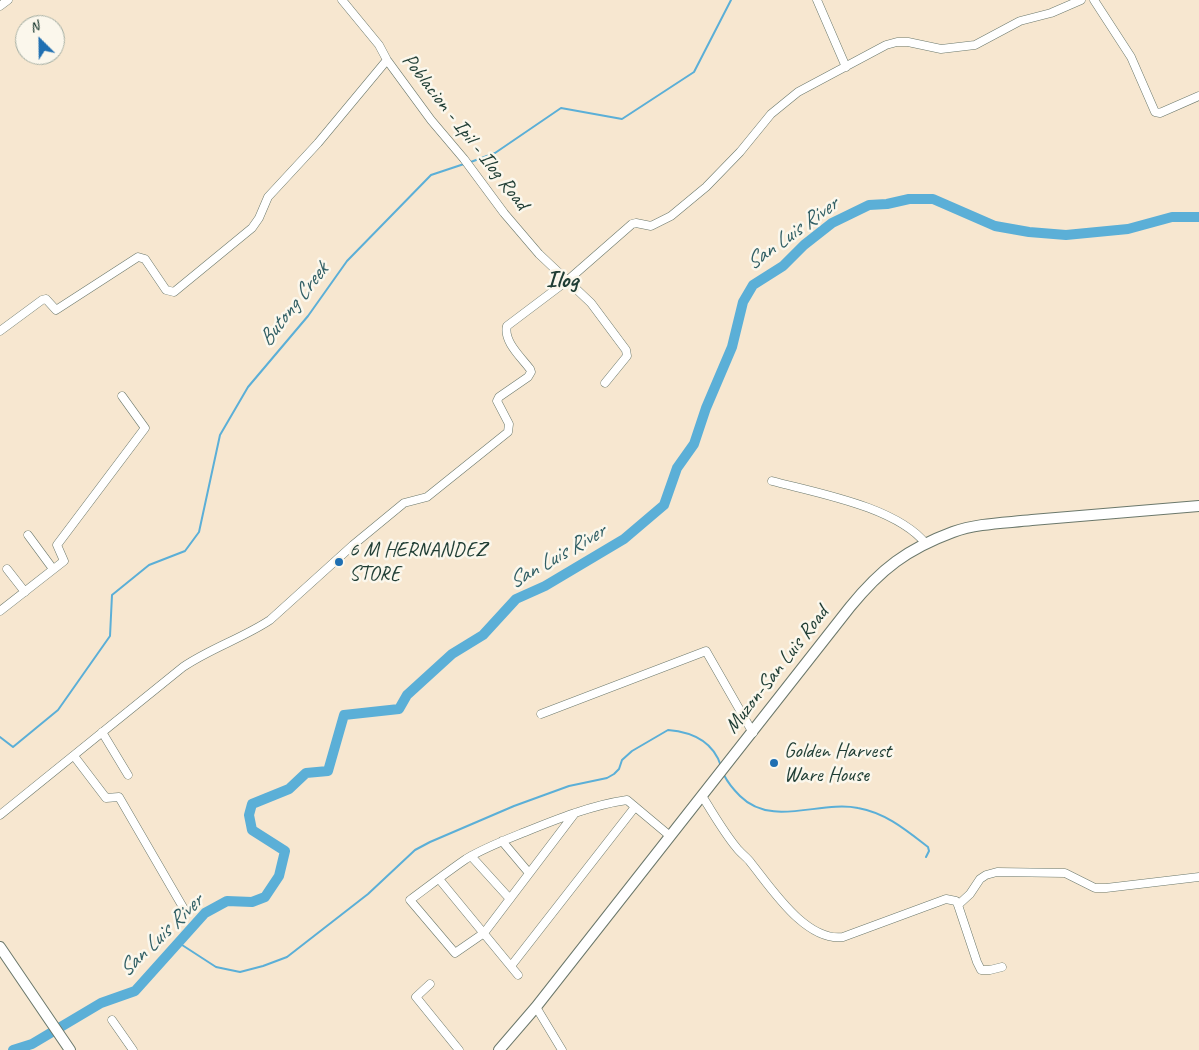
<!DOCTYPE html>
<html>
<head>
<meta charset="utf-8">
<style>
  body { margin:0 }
  #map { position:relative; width:1199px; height:1050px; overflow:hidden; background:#f7e7d0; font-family:Caveat,sans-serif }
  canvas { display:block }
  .north { position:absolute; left:15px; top:15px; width:50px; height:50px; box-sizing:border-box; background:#fbf7ec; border:1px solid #a3ada2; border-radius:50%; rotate:337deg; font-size:14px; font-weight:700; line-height:20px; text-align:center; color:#1f3d34 }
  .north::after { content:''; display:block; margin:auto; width:18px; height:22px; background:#1f6fb2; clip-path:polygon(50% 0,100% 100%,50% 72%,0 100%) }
</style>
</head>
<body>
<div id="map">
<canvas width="1199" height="1050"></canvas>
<div class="north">N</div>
</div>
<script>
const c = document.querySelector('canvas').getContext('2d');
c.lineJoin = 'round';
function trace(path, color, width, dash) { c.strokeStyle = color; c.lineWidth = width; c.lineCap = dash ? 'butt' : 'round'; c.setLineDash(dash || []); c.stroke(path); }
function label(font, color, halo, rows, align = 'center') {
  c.font = font + ' Caveat,sans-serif'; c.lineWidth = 5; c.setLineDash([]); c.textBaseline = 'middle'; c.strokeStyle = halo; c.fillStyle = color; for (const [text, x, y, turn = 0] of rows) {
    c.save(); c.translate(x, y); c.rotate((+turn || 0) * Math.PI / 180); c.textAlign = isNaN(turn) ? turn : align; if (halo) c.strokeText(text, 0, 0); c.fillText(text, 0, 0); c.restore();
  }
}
trace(new Path2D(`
  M468,163L495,153L561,108L622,119L694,72L731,0
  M0,737L13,747L58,710L110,636L112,595L149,565L185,551L199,532L220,435L248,387L308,316L347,261L431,175L464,164
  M724,775C728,783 733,789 740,796C772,828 820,800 858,808C886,813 906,830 928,847L929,851L926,857
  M179,943L216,967L240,972L263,966L287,957L368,894L415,850L430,842L514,806L569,786L607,778L614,774L619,769L622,760L632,751L668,730C692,732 713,741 721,766`), '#5bafd7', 2);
trace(new Path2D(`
  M13,1050L32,1044L101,1003L135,991L205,913L227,901L252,902L265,897L279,876L285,851L252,830L249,815L252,804L289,789L306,773L328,771L344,715L399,709L407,695L452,654L483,635L516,599L545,586L624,539L664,505L677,468L694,444L706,408L732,347L743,302L753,285L783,266L804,245L832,223L869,205L887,204L909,199H933L995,226L1029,232L1066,235L1128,229L1172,217H1199`), '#5bafd7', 10);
const minor = new Path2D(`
  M342,0L379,45L387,60L431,120L464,159L504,213L539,254L591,303L626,350L627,356L605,383
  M817,0L846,67
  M1094,0L1131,57L1155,112L1160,113L1199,96
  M0,6L8,0
  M0,331L42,300L46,299L56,310L138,257L145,259L166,290L174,292L252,228L259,218L268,197L318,143L387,60
  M772,481C817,493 897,507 926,544
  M28,535L53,569
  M7,569L25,592
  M0,611L64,561L57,545L145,428L122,396
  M541,714L706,651L753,733
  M102,732L128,775
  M74,756L106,798L119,797L184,909
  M702,796C713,813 723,831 736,847C740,853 747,857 751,863C772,889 806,942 843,937L946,899L956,901L958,905L977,962L981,970H990L1002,967
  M575,813L484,933L455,953L410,900C429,886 447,872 466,859C484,848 505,840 525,832C557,819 592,805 627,800L670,836
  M0,815L183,667C211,648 243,638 270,620L353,545L404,503L427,497L508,432L509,424L497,401L499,397L528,377L531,372L530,369C521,357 503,341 507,326L568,280L632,224L636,223L651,226L671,216L706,187L740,152L771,114L798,92L886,45L897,42H908L941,49L975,45L1020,21L1051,13L1081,0
  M502,841L529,873
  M471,856L510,899
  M439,879L518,975
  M958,905L970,894L980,879L986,875L997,872L1065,873L1095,888H1106L1199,877
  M511,966L635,807
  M430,984L416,997L459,1050
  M536,1007L562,1050
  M112,1020L133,1050`);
const major = new Path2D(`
  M0,947L70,1050
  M499,1050L536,1007L850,607C881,569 907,549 953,532C978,523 1006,523 1032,520C1088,515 1143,511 1199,506`);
trace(minor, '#6b786b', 9);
trace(major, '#6b786b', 12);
trace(minor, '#fff', 8);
trace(major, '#fff', 10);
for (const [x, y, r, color] of [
  [339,562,5,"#1f6fb2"],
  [774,763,5,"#1f6fb2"]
]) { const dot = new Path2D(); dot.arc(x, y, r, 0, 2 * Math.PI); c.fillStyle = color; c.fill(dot); trace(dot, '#fbf7ec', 2); }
label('21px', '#1f3d34', '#fbf7ec', [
  ["Poblacion - Ipil - Ilog Road",465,132,52],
  ["Muzon-San Luis Road",777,670,-52]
]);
label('21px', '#1f3d34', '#fbf7ec', [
  ["6 M HERNANDEZ",349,550],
  ["STORE",349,574],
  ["Golden Harvest",784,751],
  ["Ware House",784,775]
], 'left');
label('italic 22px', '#315f65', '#fbf7ec', [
  ["San Luis River",792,234,-36],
  ["Butong Creek",294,305,-52],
  ["San Luis River",557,557,-30],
  ["San Luis River",161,936,-44]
]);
label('bold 24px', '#1f3d34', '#fbf7ec', [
  ["Ilog",562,281]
]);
</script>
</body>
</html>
